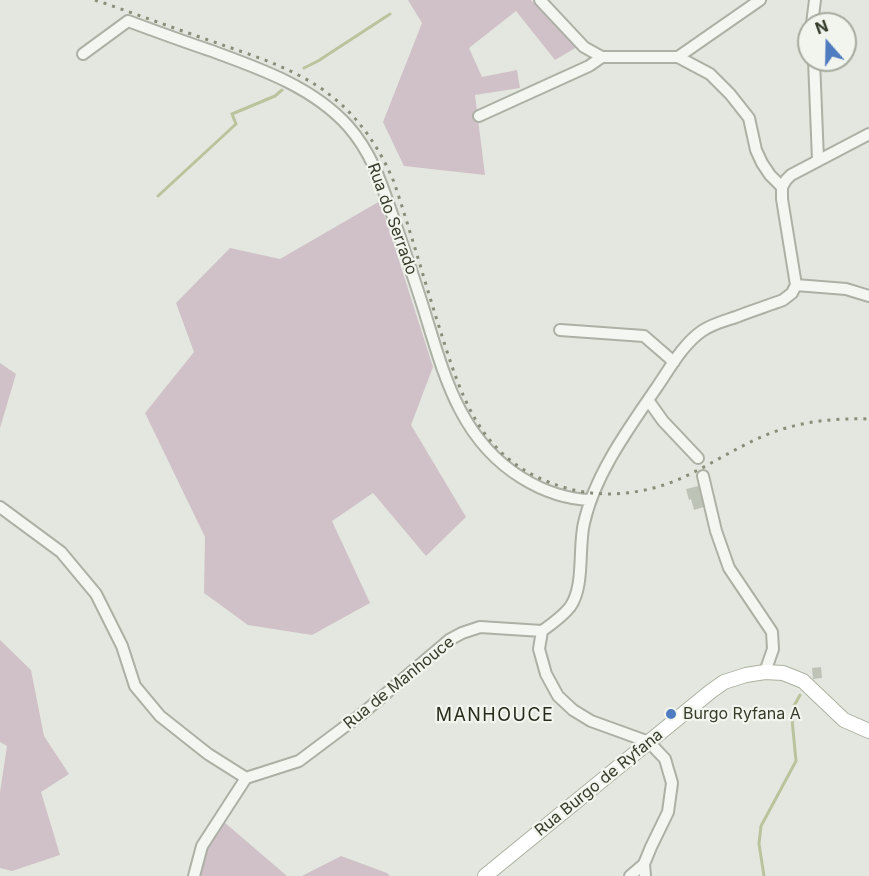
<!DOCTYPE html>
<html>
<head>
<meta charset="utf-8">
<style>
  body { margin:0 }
  #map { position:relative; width:869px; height:876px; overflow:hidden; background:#e4e7df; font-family:Inter,sans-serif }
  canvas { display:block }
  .north { position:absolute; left:797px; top:12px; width:60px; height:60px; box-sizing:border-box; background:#f2f5ee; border:2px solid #a6aba0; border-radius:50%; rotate:340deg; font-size:16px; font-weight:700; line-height:24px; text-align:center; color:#353c2a }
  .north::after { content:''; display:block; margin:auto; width:21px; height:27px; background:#4f7bc0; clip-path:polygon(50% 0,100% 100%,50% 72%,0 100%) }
</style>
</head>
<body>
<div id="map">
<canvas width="869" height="876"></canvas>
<div class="north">N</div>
</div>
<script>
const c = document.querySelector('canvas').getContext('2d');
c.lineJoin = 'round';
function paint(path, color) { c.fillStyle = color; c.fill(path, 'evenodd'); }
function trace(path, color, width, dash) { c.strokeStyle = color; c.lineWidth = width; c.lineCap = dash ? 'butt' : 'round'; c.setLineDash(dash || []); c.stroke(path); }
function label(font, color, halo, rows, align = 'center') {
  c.font = font + ' Inter,sans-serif'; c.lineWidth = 4.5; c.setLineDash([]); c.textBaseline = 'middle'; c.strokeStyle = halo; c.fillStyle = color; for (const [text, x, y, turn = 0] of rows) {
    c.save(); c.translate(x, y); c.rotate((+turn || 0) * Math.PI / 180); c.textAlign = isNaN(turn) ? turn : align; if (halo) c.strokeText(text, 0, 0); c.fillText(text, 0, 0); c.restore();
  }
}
paint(new Path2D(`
  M408,0H531L577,47L555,60L516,11L469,48L482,77L517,70L520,88L475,95L485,175L404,166L383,122L422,23Z
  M380,201L433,367L411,425L466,517L426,556L373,493L332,521L370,603L312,635L248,625L204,593L205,537L145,413L194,352L176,303L230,248L280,259Z
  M0,363L16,374L0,428Z
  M0,640L31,670L44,736L69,774L41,792L60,855L12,871L0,868V792L7,746L0,742Z
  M224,822L287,876H198L204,848Z
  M341,856L387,873L390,876H302Z`), '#d0c1c8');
trace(new Path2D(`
  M304,68L318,61L390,14
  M158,196L236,124L232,114L275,96L282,90
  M764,876L759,844L761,826L796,761L792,719L794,706L800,695`), '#b9c49d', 3);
paint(new Path2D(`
  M702,485L707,506L694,510L691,499L689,500L686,489Z
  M821,667L822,678L813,679L812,668Z`), '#bec3b7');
const minor = new Path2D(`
  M540,0L584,47L602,57
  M812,24L815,0
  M83,54L128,21C155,31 182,41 209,50C258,68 312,86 348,126C371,152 381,182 392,214C403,246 414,278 424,310C444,375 460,440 522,478C543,491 566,499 590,500
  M678,57L760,0
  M814,60L818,160
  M479,116L589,66L602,57H678L710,74L730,94L749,118L756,150L762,163L770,175L782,187V199L796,285
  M782,187L786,180L791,175L869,134
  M796,285L846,289L869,296
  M560,330L644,336L674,362
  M648,400L663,421L698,458
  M703,476L716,531L729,568L772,632L773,649L765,672
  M0,507L61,552L96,594L122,646L135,686L160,716L208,754L246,778
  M542,631L539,649L546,674L558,696L573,710L591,721L649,742L665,759L672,783L668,812L651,847L644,864L645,876
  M194,876L202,846L246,778L299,761L363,713L449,640L462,633L480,627L542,631C552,624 562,617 570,607C585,586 578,548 584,523C595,474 629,428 657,387C670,368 683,344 702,331C712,324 724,321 736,317C751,311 767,306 783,300L792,293L796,285
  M630,876L644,864`);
const major = new Path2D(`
  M485,876L710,692L724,682L746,675L765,672L783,673L803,681L844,720L869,731`);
trace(minor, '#acb0a5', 14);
trace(major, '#abb1a0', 16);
trace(minor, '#f4f6f1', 10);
trace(major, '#fff', 14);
trace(new Path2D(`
  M95,0C136,14 176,29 217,43C245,53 275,62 302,77C346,100 375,137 394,182C409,227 422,272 436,317C461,395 477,462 566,488C604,499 646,494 682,478C712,464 740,445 771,433C803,421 835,418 869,419`), '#878f7a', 3, [3, 6]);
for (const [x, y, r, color] of [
  [671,714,6,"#4f7bc0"]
]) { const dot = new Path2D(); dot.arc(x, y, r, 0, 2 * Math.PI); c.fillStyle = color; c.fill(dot); trace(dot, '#f2f5ee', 2); }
label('16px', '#353c2a', '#f2f5ee', [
  ["Rua do Serrado",392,219,70],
  ["Rua de Manhouce",399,683,-39],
  ["Rua Burgo de Ryfana",599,783,-39]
]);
label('16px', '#353c2a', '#f2f5ee', [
  ["Burgo Ryfana A",683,714]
], 'left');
c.letterSpacing = '1.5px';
label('18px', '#262d1c', '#f2f5ee', [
  ["MANHOUCE",495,716]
]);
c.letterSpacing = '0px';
</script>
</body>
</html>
